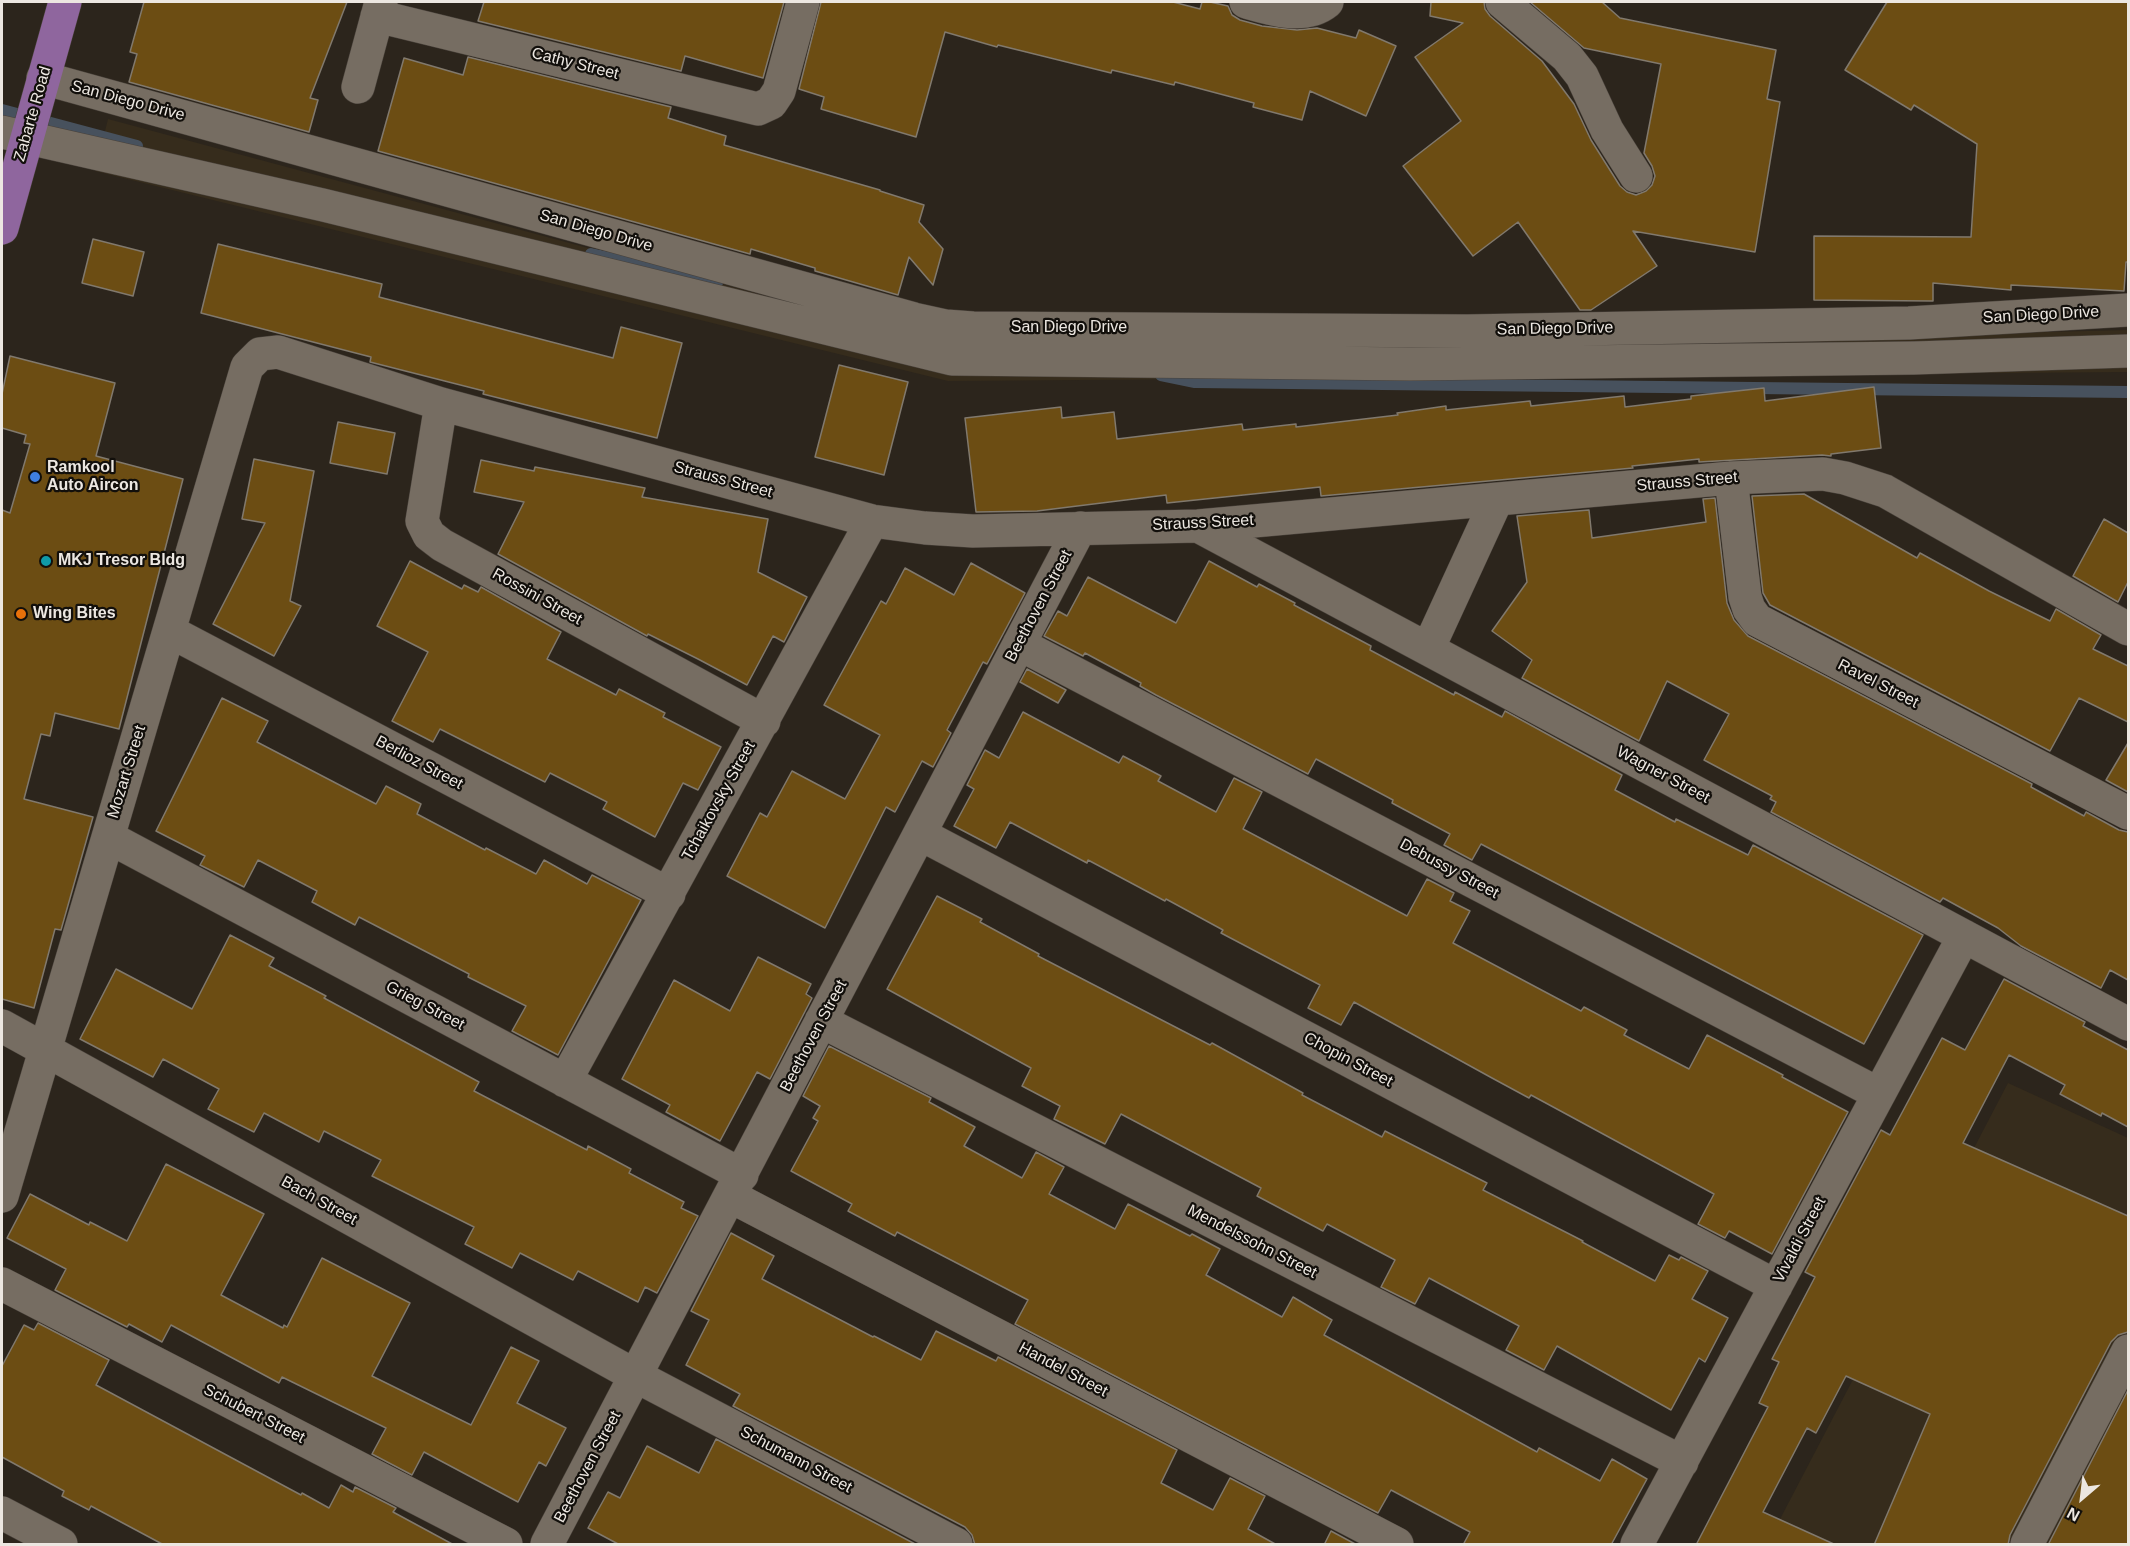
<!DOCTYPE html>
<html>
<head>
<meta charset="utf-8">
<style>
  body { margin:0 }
  #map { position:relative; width:2130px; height:1546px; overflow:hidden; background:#2c251c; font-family:Helvetica,sans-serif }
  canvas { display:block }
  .frame { position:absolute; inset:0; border:3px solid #ece7e1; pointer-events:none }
  .north { position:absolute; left:2052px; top:1468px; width:60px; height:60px; -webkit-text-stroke:4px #120f0b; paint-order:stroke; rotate:208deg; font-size:16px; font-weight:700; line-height:24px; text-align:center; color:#ece7e1 }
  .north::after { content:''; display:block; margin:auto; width:21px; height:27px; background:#ece7e1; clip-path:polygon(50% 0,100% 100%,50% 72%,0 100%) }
</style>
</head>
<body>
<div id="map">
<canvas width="2130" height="1546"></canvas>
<div class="frame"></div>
<div class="north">N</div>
</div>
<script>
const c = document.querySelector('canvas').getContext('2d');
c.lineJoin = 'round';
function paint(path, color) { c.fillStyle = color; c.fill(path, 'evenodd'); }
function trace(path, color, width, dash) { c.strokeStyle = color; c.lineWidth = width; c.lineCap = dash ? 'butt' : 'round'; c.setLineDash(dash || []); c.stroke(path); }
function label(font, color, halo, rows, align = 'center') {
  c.font = font + ' Helvetica,sans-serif'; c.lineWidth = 4.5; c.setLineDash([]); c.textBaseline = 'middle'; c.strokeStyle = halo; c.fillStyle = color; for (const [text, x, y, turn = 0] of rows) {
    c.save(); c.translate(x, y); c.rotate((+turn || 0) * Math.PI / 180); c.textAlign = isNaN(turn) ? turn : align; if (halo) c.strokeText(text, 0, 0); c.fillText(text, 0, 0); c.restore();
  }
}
paint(new Path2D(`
  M108,119L949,345L1438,347L2128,330V372L948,381L95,171Z
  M2008,1083L2128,1138V1544H1767Z`), '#362c1c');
trace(new Path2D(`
  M2,110L137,146
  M591,254L718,281
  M1161,375L1195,382L2128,392`), '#47515d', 12);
const building = new Path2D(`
  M144,2H347L310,98L318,100L309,132L129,82L137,54L130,52Z
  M484,2H784L763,78L685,56L681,71L478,21Z
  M821,2H1173L1200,9L1202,2H1210L1228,6L1232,15L1240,20L1262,26L1297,30L1317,28L1356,38L1359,30L1396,46L1366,116L1310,91L1302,120L1253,107L1254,103L1175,82L1174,85L1112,70L1111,73L998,45L997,47L945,32L916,137L821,109L824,97L799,89Z
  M1431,2H1484L1485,9L1490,16L1542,61L1574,104L1591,140L1620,186L1627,192L1636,195L1646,191L1652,185L1655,176L1652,166L1644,153L1661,64L1584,48L1530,2H1602L1620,18L1776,50L1767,99L1780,102L1755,252L1633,231L1657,266L1591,310H1580L1518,222L1473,256L1403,166L1461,121L1415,57L1463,23L1430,16Z
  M1887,2H2128V262H2126L2124,291L2011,285V290L1933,283V301L1814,300V236L1971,237L1977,144L1914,105L1911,110L1845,70Z
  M468,57L671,107L668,118L726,136L724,145L880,190V191L924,205L919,222L943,249L933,285L909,257L898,295L815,271V268L751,249L750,254L378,151L404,58L463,75Z
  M93,239L144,252L133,296L82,283Z
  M218,244L382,284L379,297L613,358L621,327L682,343L657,438L483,394L484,391L370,362L371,357L201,313Z
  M10,356L115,383L96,456L183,479L119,729L55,713L50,736L41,734L24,799L93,817L61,930L55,929L34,1008L2,999V510L10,513L30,444L24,443L26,435L2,428V394Z
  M839,365L908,382L884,475L815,457Z
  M1874,387L1881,448L1831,454V456L1822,455L1699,462V459L1632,466L1633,468L1321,496L1320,487L1167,503L1166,495L1037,511L976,512L965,418L1061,407L1062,418L1114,412L1117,439L1242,424L1243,430L1296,424V427L1398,415L1397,413L1446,406V410L1530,401L1531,406L1624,396L1625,407L1691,399V396L1764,388L1765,401Z
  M338,422L395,433L387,474L330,463Z
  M254,459L314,471L290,601L301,606L274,656L213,624L265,523L242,519Z
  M481,460L534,471L535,467L645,488L642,497L768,519L758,572L807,597L784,642L773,636L747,685L698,659L648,634L647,636L498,554L524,502L474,492Z
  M1804,494L1917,558L1920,553L1989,591L2050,621L2056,609L2101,635L2093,649L2128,666V722L2079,698L2050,751L1770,605L1763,593L1752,496Z
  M1715,498L1727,603L1734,620L1748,636L2032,784L2031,787L2084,816L2086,812L2119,830L2128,832V980L2110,970L2101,988L2021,946L1998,928L1943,898L1940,902L1771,812L1776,802L1770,799L1772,796L1704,760L1729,714L1667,681L1639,741L1522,678L1532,660L1492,631L1527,582L1517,516L1589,510L1592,538L1706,522L1703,499Z
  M2104,519L2128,533V582L2118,602L2073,576Z
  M410,561L462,589L464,585L478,592L481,587L561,632L547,659L616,695L619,689L665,713L663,717L721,747L698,790L683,783L655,837L603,809L607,802L550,773L545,782L440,729L433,742L392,721L428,652L377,626Z
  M1209,561L1257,587L1259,584L1295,603L1294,605L1371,646L1370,650L1454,695L1455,692L1502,717L1505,711L1622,775L1615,790L1675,822L1676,819L1748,855L1753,845L1923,935L1864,1044L1481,844L1472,860L1444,845L1450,834L1392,803L1393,800L1316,759L1308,774L1156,695L1140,686L1141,683L1085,653L1083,656L1044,636L1058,611L1067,616L1088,577L1176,623Z
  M971,563L1025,593L987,664L983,662L947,730L951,733L933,767L922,761L895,812L886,807L825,928L727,876L760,813L767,817L792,771L845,799L880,735L824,705L881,601L886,604L905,568L954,595Z
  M1027,669L1066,690L1058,703L1020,682Z
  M222,698L268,721L257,742L376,804L386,786L421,804L417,814L485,850L486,848L536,874L544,860L587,884L592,875L641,900L558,1055L512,1031L526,1006L468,977L469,974L359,917L355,925L312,902L317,891L258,860L244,887L200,865L205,856L156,831Z
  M1023,712L1119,763L1123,756L1161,776L1158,781L1216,812L1234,778L1262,792L1243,829L1407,916L1427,879L1454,893L1450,901L1470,911L1453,943L1581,1011L1584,1007L1627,1030L1624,1035L1689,1069L1707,1035L1783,1075L1782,1077L1848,1112L1772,1254L1729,1231L1725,1238L1698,1224L1714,1194L1531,1095L1529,1098L1492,1078L1354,1002L1341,1025L1308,1008L1320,985L1221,933L1223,930L1166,899L1165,901L1088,860L1087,863L1010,822L996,848L954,826L974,789L967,785L985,750L999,758Z
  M2128,743V792L2106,780Z
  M937,896L982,919L980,922L1039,954L1038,956L1210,1045L1212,1043L1303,1093L1302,1095L1382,1137L1385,1131L1487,1183L1483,1190L1583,1241L1582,1242L1655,1281L1669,1255L1679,1260L1681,1257L1708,1271L1692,1299L1728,1318L1705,1362L1699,1358L1671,1410L1557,1346L1544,1370L1506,1350L1519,1326L1429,1278L1415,1304L1381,1287L1395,1260L1327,1224L1323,1231L1257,1196L1261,1188L1121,1114L1105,1144L1054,1119L1060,1106L1022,1086L1031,1068L887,989Z
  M230,935L274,958L269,966L326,996L324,998L479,1082L474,1091L587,1150L588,1146L631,1169L629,1173L684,1202L681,1208L698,1216L657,1293L645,1287L638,1302L578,1271L573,1280L520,1253L512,1268L465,1244L474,1227L372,1176L381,1160L324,1131L319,1142L264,1113L254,1132L208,1109L219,1089L163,1059L153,1077L80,1039L116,969L192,1009Z
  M758,957L811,984L806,994L812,998L770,1079L757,1072L720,1141L666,1112L670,1105L622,1079L674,980L730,1011Z
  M2004,979L2085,1022L2083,1026L2128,1050V1127L2102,1113L2101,1116L2060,1094L2065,1085L2009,1055L1963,1143L2128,1216V1332L2118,1335L2111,1342L2010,1535L2008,1545H1874L1930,1414L1846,1376L1816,1433L1807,1428L1763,1512L1836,1545H1696L1768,1407L1759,1403L1779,1362L1772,1359L1815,1277L1805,1272L1881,1130L1890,1135L1942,1038L1965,1050Z
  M829,1046L931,1098L929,1102L975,1127L964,1146L1022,1178L1036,1152L1064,1167L1049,1194L1115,1229L1128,1204L1190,1236L1192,1234L1220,1249L1206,1275L1282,1317L1293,1297L1332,1320L1324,1335L1537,1452L1539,1448L1600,1481L1612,1459L1647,1479L1611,1545H1463L1470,1532L1391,1490L1378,1513L1015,1324L1028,1300L897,1232L895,1236L848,1211L852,1204L791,1171L818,1121L813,1118L820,1106L803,1096Z
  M166,1164L264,1214L221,1295L283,1328L284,1325L287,1327L322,1258L410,1303L372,1376L471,1425L511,1347L539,1361L517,1403L566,1428L546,1466L539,1462L518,1502L424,1452L412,1475L372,1454L386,1428L282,1377L279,1383L171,1325L162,1342L129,1324L127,1327L55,1290L66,1269L7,1238L30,1194L89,1225L90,1222L127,1241Z
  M731,1233L774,1256L762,1279L873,1337L874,1336L921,1360L936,1331L996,1361L998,1357L1177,1450L1161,1483L1213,1510L1230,1478L1265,1496L1248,1529L1277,1545H975L972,1535L965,1527L733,1406L740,1394L686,1365L709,1320L691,1311Z
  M38,1323L109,1360L96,1385L301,1495L302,1493L329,1508L341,1485L353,1492L355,1487L396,1508L393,1512L454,1545H164L91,1506L89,1510L62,1496L64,1491L2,1457V1366L24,1325L34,1330Z
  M2128,1390V1545H2048Z
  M716,1439L917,1545H620L588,1528L608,1492L620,1498L647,1446L699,1473Z
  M1331,1531L1357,1545H1324Z`);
paint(building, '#6c4d13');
trace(building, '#81796d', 1.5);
const minor = new Path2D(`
  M1246,2C1270,9 1305,20 1327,2
  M1502,2L1567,57L1582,76L1607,130L1636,176
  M377,16L758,109L771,103L779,91L803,2
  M43,78L914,319L946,326L973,328L1467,331L1909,323L2128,310
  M358,87L381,2
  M2,132L323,205L952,359L1410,364L1914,358L2128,351
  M441,404L422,521L429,535L442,545L764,721
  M1731,478L1745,597L1749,609L1757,620L2128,813
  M1198,526L2128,1024
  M169,631L669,894
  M1019,644L1879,1094
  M1428,649L1497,499
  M920,834L1776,1286
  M108,837L742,1175
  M821,1021L1682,1462
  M2,1026L636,1376L956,1544
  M565,1081L872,521
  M2,1196L247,367L260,354L278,352L441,404L872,521L925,528L973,531L1198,526L1731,478L1823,474L1845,478L1885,491L2128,629
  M730,1196L1397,1544
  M2,1284L506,1544
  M2,1513L61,1544
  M547,1544L1080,528
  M1637,1544L1964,936
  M2027,1544L2128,1351`);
const major = new Path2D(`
  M2,228L65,2`);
trace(minor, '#49423b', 34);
trace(major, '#49423b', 34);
trace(minor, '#766d62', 33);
trace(major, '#8f669e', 33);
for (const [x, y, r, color] of [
  [35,477,6,"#3f7fe0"],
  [46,561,6,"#0f9aa8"],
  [21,614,6,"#e8710a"]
]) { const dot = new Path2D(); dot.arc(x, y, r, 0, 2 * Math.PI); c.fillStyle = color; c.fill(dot); trace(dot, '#120f0b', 2); }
label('16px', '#ece7e1', '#120f0b', [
  ["Cathy Street",575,64,14],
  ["San Diego Drive",128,101,15],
  ["Zabarte Road",33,114,-74],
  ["San Diego Drive",596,231,16],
  ["San Diego Drive",2041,315,-3],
  ["San Diego Drive",1069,328],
  ["San Diego Drive",1555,329,-1],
  ["Strauss Street",723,480,15],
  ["Strauss Street",1687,482,-5],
  ["Strauss Street",1203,523,-3],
  ["Rossini Street",537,597,29],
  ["Beethoven Street",1039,606,-62],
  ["Ravel Street",1878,684,27],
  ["Berlioz Street",419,763,28],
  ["Mozart Street",127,772,-73],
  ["Wagner Street",1663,775,28],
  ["Tchaikovsky Street",719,801,-61],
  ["Debussy Street",1449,869,28],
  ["Grieg Street",425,1006,28],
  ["Beethoven Street",814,1036,-62],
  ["Chopin Street",1348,1060,28],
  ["Bach Street",319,1201,29],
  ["Vivaldi Street",1800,1240,-62],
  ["Mendelssohn Street",1252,1242,27],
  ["Handel Street",1063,1370,28],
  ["Schubert Street",254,1414,27],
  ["Schumann Street",796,1460,28],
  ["Beethoven Street",588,1467,-62]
]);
label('bold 16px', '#ece7e1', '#120f0b', [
  ["Ramkool",47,468],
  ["Auto Aircon",47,486],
  ["MKJ Tresor Bldg",58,561],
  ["Wing Bites",33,614]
], 'left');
</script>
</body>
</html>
